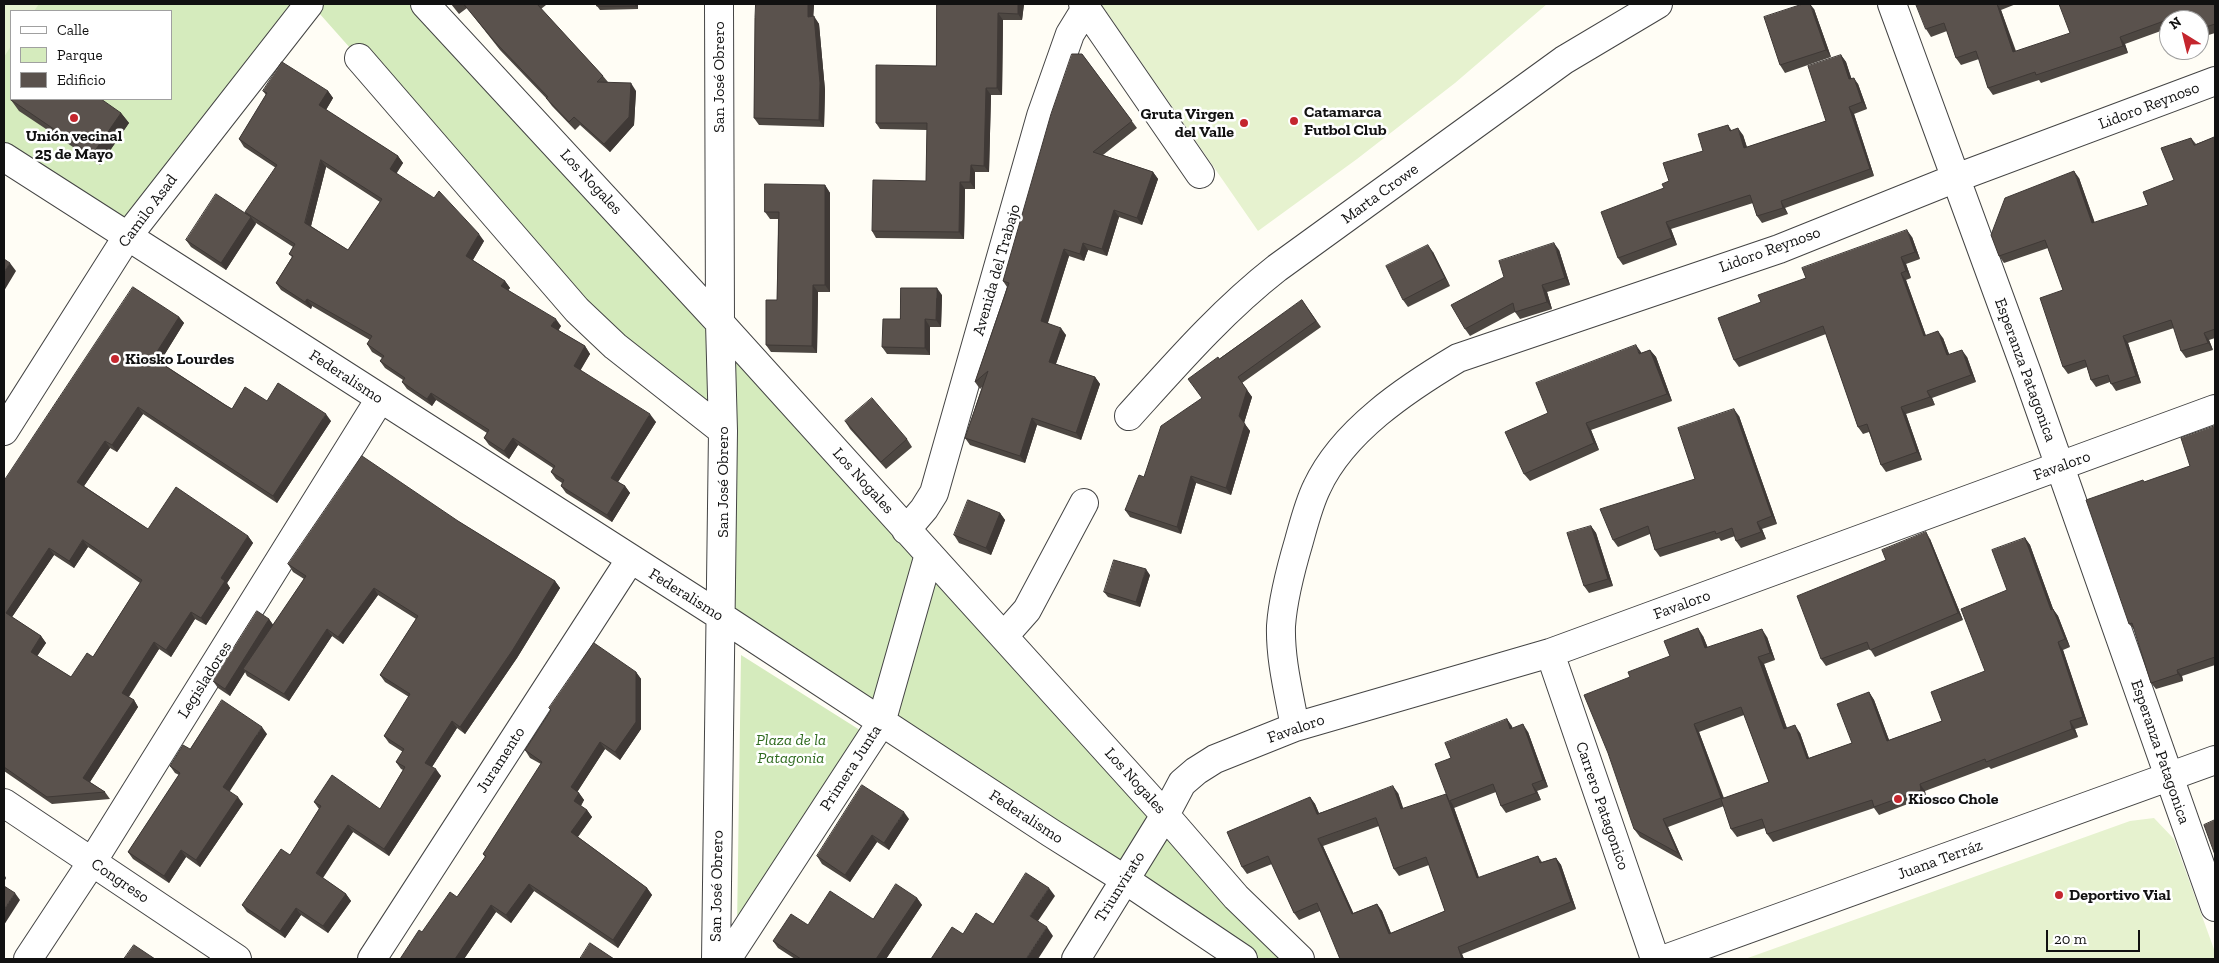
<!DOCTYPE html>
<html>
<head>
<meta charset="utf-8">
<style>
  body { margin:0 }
  #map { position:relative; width:2219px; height:963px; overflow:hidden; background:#fffdf5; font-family:"Zilla Slab",serif }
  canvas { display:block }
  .frame { position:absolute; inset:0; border:5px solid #111; pointer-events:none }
  .legend { position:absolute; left:10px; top:10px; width:162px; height:90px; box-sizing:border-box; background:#fff; border:1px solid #a0a0a0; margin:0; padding:6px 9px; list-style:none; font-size:15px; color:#111 }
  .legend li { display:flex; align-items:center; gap:10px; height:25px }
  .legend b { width:25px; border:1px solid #a0a0a0 }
  .north { position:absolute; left:2159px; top:10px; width:50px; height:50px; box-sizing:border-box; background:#fff; border:1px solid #a0a0a0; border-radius:50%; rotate:324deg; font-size:14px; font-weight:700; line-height:20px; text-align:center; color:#111 }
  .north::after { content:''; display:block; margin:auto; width:18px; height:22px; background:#c4262e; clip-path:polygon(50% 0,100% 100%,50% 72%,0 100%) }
  .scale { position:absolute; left:2046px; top:930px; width:94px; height:22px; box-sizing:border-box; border:2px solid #111; border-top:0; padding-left:6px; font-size:15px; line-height:18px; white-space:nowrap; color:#111; -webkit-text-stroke:4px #fff; paint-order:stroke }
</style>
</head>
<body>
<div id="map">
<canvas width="2219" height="963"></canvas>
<div class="frame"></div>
<ul class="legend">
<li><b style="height:6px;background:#fff"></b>Calle</li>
<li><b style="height:14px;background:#d5ebbd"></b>Parque</li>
<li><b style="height:14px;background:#5a524d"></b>Edificio</li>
</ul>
<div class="north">N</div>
<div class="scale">20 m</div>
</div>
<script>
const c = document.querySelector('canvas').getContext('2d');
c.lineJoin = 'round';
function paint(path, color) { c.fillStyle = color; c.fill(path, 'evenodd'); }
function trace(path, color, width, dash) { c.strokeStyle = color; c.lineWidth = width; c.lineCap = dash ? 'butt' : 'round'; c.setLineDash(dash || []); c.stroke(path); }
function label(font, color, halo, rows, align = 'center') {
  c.font = font + ' "Zilla Slab",serif'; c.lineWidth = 5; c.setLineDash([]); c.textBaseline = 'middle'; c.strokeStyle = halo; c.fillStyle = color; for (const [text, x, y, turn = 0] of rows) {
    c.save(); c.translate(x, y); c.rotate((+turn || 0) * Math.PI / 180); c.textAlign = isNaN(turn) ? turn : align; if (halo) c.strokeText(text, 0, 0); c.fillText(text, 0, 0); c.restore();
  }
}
paint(new Path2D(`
  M4,4H309L127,237L4,157ZM11,11H171V99H11Z
  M311,4H425L1300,959H1243L722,617L723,431L615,346Z
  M741,655L863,732L737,928Z`), '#d5ebbd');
paint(new Path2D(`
  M4,4H39L34,11H11V46L4,57Z
  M1101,4H1547L1455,83L1357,159L1258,231Z
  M2154,818L2174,839L2215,952V959H1745L2130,821Z`), '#e6f2cf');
const minor = new Path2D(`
  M425,4L720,323L1165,815L1236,897L1300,959
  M1083,4L1200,174
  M1892,4L2027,373L2215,907
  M359,58L577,310L615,346L723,431
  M4,157L722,617L1051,833L1124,879L1243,959
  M1129,416C1176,364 1222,311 1277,268L1564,60L1658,4
  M4,431L127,237L309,4
  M906,530L924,509L934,493L1041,116L1070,34L1086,8
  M1004,636L1027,610L1084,503
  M1550,653L1655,959
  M1295,727C1289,694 1280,659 1281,626C1283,597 1291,568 1299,541C1304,523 1309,503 1317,487C1343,431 1406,389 1458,358L1779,249L1956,178L2215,81
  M4,803L237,959
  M28,959L92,862L380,399
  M372,959L630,560
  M716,959L723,431L720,323L719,4
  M727,959L881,723L929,554
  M1076,959L1165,815L1182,783L1196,771L1215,759L1295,727L1550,653L2215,409
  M1665,959L2215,760`);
trace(minor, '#444', 30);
trace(minor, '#fff', 28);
paint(new Path2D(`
  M451,4H545L546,5L541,9L603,76L608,82L636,91L634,125L610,152L580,125L575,130L552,106L546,98L500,50L467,8L459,14Z
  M597,4H638V9L600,10L597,6Z
  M756,4H814L813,16L819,24L825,90L824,127L759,125L754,118Z
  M937,4H1024L1022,20H1003L1002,95H991L989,172H975V189H965L964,239L876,238L872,231L926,181L927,130L880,129L876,123L936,66Z
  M1916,4H2016L2001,10L2016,51L2215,4V33L2199,38V20H2169V28L2125,44L2128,53L2041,83L2039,80L1993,95L1988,88L1979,59L1961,65L1956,58L1947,31L1931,37L1926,29Z
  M1814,9L1831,57L1785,73L1780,65Z
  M1082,54L1137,128L1103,155L1153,172L1158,179L1142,225L1119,217L1107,256L1088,250L1084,261L1069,256L1048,323L1066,335L1056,364L1095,377L1100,384L1081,440L1037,425L1025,463L970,445L965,438L982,387L980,389L975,382L1007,287L1003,281Z
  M1841,55L1846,62L1851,78L1858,84L1867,109L1854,114L1874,176L1785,208L1788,214L1762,223L1757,216L1753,203L1671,229L1677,245L1623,265L1618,258L1664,188L1669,181L1703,151L1728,125L1732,131L1743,135L1747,147L1826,121Z
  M263,91H328L333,98L326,110L398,156L403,163L396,173L484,241L473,260L505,281L510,288L508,290L561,326L558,330L585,346L590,354L580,370L656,422L618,482L625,486L630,493L612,522L566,493L561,486L562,483L556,479L551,472L553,468L518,445L509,459L489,445L484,438L487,433L436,400L432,406L407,389L402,382L403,380L385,368L380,361L382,358L372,352L367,344L370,340L312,306L311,309L281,290L276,283L292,257L289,254L293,247L256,223L226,270L191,247L186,240L245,213L276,168L244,147L239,139L266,95ZM326,167L380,202L348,250L311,226Z
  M11,100L121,113L129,123L100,165L19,111Z
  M2215,137V338L2209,340L2213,350L2186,358L2181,351L2174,328L2128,343L2141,383L2116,391L2110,382L2096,387L2091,380L2087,367L2068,374L2063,367V290L2048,248L2004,263L1999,256L2079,178L2095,223L2148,205L2174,180L2191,138L2196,144Z
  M825,185L830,193V292H818L817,353L771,352L766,345L777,300L778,219H770L765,212Z
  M1912,237L1920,259L1906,264L1911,278L1906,280L1926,336L1943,338L1949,354L1967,357L1976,382L1932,398L1935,405L1906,414L1922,460L1886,472L1881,465L1869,432L1863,434L1858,427L1826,334L1739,367L1734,360L1761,302L1806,278Z
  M1559,250L1570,285L1547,292L1552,309L1520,319L1515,312L1470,336L1465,329Z
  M1433,252L1450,286L1408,307L1403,300Z
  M942,295L941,327H930V355L887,354L882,347L900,319Z
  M1302,300L1321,327L1242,383L1252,397L1244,423L1250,431L1231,495L1196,483L1181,534L1130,517L1125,510L1144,477L1202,398L1219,359Z
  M179,317L184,323L160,362L232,409L267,401L331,421L277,503L143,414L117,452L110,448L84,486L148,529L248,536L253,543L227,583L230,588L206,625L195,619L171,657L159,649L129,697L134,700L138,707L90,782L105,792L110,799L52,804L4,771V481ZM88,547L140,583L93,657L71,677L37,656L46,643L41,636L12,617L54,555L74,568Z
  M1650,350L1656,357L1672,401L1591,430L1599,450L1530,481L1524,474L1548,413L1641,353Z
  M1739,416L1777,524L1762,529L1766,539L1741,548L1736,541L1735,536L1721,541L1719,538L1660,557L1655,550L1650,534L1618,547L1613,540L1695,479Z
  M845,421L907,439L912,447L886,469L850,429Z
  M2215,426V665L2182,676L2183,681L2156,689L2151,683L2135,630L2129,624L2145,482L2190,466Z
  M1000,513L1005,520L991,555L959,543L954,535Z
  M458,521L555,581L560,588L517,658L465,734L457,728L432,767L441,776L389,856L353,832L323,878L346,894L351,901L328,933L301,915L285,938L247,912L242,905L290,855L319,809L314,802L380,809L403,770L401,769L396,762L403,752L389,743L384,736L409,697L385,682L380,675L416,619L378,595L343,644L332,636L289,701L247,676L245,672L230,696L218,688L213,681L269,619L273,625L304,579L293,572L288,564Z
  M1591,526L1596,533L1613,586L1589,593L1584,586Z
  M2025,538L2030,545L2053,609L2058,616L2070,647L2063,650L2088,725L2075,729L2078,737L1991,769L1989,767L1925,791L1926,797L1879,815L1874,808L1773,842L1767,834L1765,828L1737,837L1731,829L1724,806L1668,827L1683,861L1640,837L1634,829L1630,677L1670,656L1703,636L1708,648L1767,637L1775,660L1764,664L1787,728L1800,733L1809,758L1852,743L1869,692L1874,700L1889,740L1942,721L1985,671L2007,590ZM1744,715L1769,782L1724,798L1699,732Z
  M1930,539L1963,620L1875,657L1870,649L1826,666L1821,659L1886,560Z
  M1150,575L1140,607L1108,597L1104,592Z
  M636,672L641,679V729L620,760L605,749L577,792L579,793L584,800L581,806L587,810L592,817L578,837L647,888L652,895L618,948L534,891L511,923L496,912L464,959H400L422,932L457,897L485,857L483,854L541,764L530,758L525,750L551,711L549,708Z
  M1507,719L1512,728L1528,732L1548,787L1537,791L1541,800L1506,813L1501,806L1496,792L1454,808L1453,805L1479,878L1538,856L1542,862L1556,858L1561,865L1576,909L1462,954L1464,959L1320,911L1299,920L1294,913L1272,864L1247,874L1242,867L1310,797L1315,804L1319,813L1398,793L1403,809L1448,796L1451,758ZM1379,826L1394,869L1399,876L1429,865L1445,911L1391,933L1382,911L1377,904L1353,913L1323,846Z
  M267,734L229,791L243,804L200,867L186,857L169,883L133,859L128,852L179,775L175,773L170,766L190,749Z
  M909,819L889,850L877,842L850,882L822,864L817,856Z
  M917,898L922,905L886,959H795L778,948L773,941L808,925L873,919Z`), '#4d4742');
paint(new Path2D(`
  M635,4H638V9L636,6Z
  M808,4H814L813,24L808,17Z
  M1018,4H1024L1022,20L1018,14Z
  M1810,4L1814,9L1831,57L1826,50Z
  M1997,4L2001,10L2018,59L2013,52Z
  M998,13L1003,20L1002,95L997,88Z
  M814,16L819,24L825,90L824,127L819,120Z
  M2120,37L2125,44L2128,53L2123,46Z
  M1841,55L1846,62L1854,86L1849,79Z
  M1854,78L1858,84L1867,109L1862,102Z
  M631,83L636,91L634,125L610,152L604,144Z
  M986,88L991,95L989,172L984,166Z
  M328,91L333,98L324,113L319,105Z
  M1849,107L1854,114L1874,176L1870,169Z
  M121,113L129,123L100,165L92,155Z
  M1738,128L1743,135L1749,154L1744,148Z
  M398,156L403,163L395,176L390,169Z
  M321,160L326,167L310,230L305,223Z
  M971,165L975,172V189L970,182Z
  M2074,171L2079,178L2097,230L2092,223Z
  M1153,172L1158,179L1142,225L1137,218Z
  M960,182L965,189L964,239L959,232Z
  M825,185L830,193V292L825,285Z
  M1781,201L1785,208L1788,214L1783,208Z
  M1114,210L1119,217L1107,256L1102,249Z
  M251,217L256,224L226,270L221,263Z
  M1666,222L1671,229L1677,245L1672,238Z
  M1907,230L1912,237L1920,259L1915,252Z
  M479,234L484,241L471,263L466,256Z
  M1083,243L1088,250L1084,261L1080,254Z
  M1554,243L1559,250L1570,285L1565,278Z
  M1428,245L1433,252L1450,286L1445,278Z
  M1064,249L1069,256L1046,328L1041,321Z
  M1901,257L1906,264L1911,278L1906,271Z
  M10,263L16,271L4,291V272Z
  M1901,273L1906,280L1929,344L1924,336Z
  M505,281L510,288L506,293L501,286Z
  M813,285L818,292L817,353L812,346Z
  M1542,285L1547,292L1552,309L1547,302Z
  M937,288L942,295L941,327L936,320Z
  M307,299L312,306L311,309L305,302Z
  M179,317L184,323L158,365L153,358Z
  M556,319L561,326L557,333L551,326Z
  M925,319L930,327V355L925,348Z
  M1061,328L1066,335L1054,369L1049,362Z
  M1938,331L1943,338L1952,362L1947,355Z
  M2204,333L2209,340L2213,350L2208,343Z
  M2123,336L2128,343L2141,383L2136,376Z
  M1636,345L1641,352L1644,361L1639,354Z
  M585,346L590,354L579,373L574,366Z
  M1650,350L1656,357L1672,401L1667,394Z
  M1962,350L1967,357L1976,382L1971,375Z
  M1095,377L1100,384L1081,440L1076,433Z
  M1247,390L1252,397L1244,423L1239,416Z
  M1927,391L1932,398L1935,405L1930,397Z
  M431,393L436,400L432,406L427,399Z
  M138,407L143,414L117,452L112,445Z
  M1901,407L1906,414L1922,460L1917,452Z
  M1734,409L1739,416L1777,524L1772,516Z
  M326,414L331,421L277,503L273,496Z
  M650,414L656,422L616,485L611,478Z
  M1032,418L1037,425L1025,463L1020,456Z
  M1586,423L1591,430L1599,450L1594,443Z
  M1245,424L1250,431L1231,495L1226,488Z
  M513,438L518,445L509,459L504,451Z
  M105,441L110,448L82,489L77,482Z
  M1191,476L1196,483L1181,534L1177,527Z
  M625,486L630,493L612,522L607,515Z
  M1000,513L1005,520L991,555L986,548Z
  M1757,522L1762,529L1766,539L1761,532Z
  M1591,526L1596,533L1613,586L1608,579Z
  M1926,532L1930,539L1963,620L1958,613Z
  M248,536L253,543L227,583L230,588L206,625L201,618L221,578Z
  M2025,538L2030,545L2056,617L2051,610Z
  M83,540L88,547L74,568L69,561Z
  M49,548L54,555L10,620L6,613Z
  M1146,569L1150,575L1140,607L1136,602Z
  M555,581L560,588L517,658L465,734L460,727Z
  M374,588L378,595L343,644L338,637Z
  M2053,609L2058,616L2070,647L2065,639Z
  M191,612L195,619L171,657L166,650Z
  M269,619L274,626L243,669L245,672L230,696L225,689Z
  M1698,628L1703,636L1711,656L1705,648Z
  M327,629L332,636L289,701L284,694Z
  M1762,629L1767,637L1775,660L1770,653Z
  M41,636L46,643L36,658L31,652Z
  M154,642L159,649L127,699L122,693Z
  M2058,642L2063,650L2088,725L2083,717Z
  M1758,657L1764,664L1790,737L1784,729Z
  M2177,670L2182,676L2183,681L2178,674Z
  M636,672L641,679V729L620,760L615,752Z
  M1869,692L1874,700L1892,748L1887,741Z
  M134,700L138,707L88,785L83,778Z
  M1507,719L1512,726L1515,736L1510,729Z
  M452,721L457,728L430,770L425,763Z
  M2070,721L2075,729L2078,737L2072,729Z
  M1523,724L1528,732L1548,787L1543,780Z
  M1694,724L1699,732L1726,805L1721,798Z
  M1795,725L1800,733L1812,767L1807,759Z
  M262,727L267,734L228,794L223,787Z
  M600,742L605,749L576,794L571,787Z
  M436,769L441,776L389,856L384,849Z
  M1532,784L1537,791L1541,800L1536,793Z
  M1920,784L1925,791L1926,797L1921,790Z
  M1393,786L1398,793L1406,816L1401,809Z
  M579,793L584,800L579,808L574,801Z
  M1446,794L1453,805L1482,886L1477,878Z
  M238,797L243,804L200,867L196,860Z
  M1310,797L1315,804L1322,821L1317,814Z
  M587,810L592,817L576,839L571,832Z
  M904,812L909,819L889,850L884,843Z
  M1663,819L1668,827L1683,861L1678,853Z
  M348,825L353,832L321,880L316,873Z
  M872,835L877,842L850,882L845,875Z
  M1318,839L1323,846L1357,921L1352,914Z
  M181,850L186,857L169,883L164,876Z
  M1556,858L1561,865L1576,909L1571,902Z
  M4,874L6,878L4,882Z
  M529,884L534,891L511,923L506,915Z
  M647,888L652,895L618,948L613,940Z
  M1049,888L1055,896L1036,924L1030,916Z
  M15,893L20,900L4,925V910Z
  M346,894L351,901L328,933L323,926Z
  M917,898L922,905L886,959H876Z
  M1377,904L1382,911L1394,941L1389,934Z
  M491,905L496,912L464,959H455Z
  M296,908L301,915L285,938L280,931Z
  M1047,927L1053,936L1038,959H1026Z
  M1458,947L1462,954L1464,959H1462Z`), '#3f3936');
const building = new Path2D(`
  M464,4H537L603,76L597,82L631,83L629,117L604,144L574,117L569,122L546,98L548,97L495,42Z
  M597,4H635L636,6H597Z
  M756,4H808V17L814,16L820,83L819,120L754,118L755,18Z
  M937,4H1018V14L998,13L997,88H986L984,166L971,165L970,182H960L959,232L872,231L873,180L926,181L927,123H876V65L936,66Z
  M1803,4H1810L1826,50L1780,65L1764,17Z
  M1916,4H1997L2013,52L2070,33L2059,4H2215V24L2199,29V20H2176L2175,17L2120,37L2123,46L2036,75L2035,72L1988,88L1976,51L1956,58L1944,23L1926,29Z
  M1072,54H1082L1132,121L1093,152L1153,172L1137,218L1114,210L1102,249L1083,243L1080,254L1064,249L1041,321L1061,328L1049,362L1095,377L1076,433L1032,418L1020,456L965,438L988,371L975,382L1009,283L1003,281L1051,114Z
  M1841,55L1849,79L1854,78L1862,102L1849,107L1870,169L1781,201L1783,208L1757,216L1750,195L1666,222L1672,238L1618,258L1601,212L1664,188L1662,184L1669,181L1663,163L1703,151L1698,134L1728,125L1730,131L1738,128L1744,148L1826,121L1808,66Z
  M282,62L328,91L319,105L398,156L390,169L434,198L439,191L479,234L466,256L505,281L501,286L556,319L551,326L585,346L574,366L650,414L611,478L625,486L607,515L561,486L564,480L551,472L555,466L513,438L504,451L484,438L489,430L431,393L427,399L402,382L405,378L380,361L384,356L367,344L372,336L307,299L305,302L276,283L293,256L289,254L295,244L245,212L277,165L239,139L267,93L263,91ZM321,160L382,199L348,250L305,223Z
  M12,99H101L121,113L92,155L11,100Z
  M2215,137V329L2204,333L2208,343L2181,351L2171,320L2123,336L2136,376L2111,384L2108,375L2091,380L2085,360L2063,367L2040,298L2063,290L2045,240L1999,256L1991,235L2005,198L2074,171L2092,223L2148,205L2143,192L2174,180L2161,148L2191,138L2194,145Z
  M765,184L825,185V285H813L812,346L766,345V300H777L779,212H765Z
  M216,194L251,217L221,263L186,240Z
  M1907,230L1915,252L1901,257L1906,271L1901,273L1924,336L1938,331L1947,355L1962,350L1971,375L1927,391L1930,397L1901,407L1917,452L1881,465L1867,424L1858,427L1823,326L1734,360L1718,318L1761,302L1758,295L1806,278L1802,268Z
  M1554,243L1565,278L1542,285L1547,302L1515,312L1513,303L1465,329L1451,305L1504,277L1499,261Z
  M1428,245L1445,278L1403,300L1386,266Z
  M4,259L10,263L4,272Z
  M133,287L179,317L153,358L225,405L232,409L245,387L267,401L278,383L326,414L273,496L138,407L112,445L105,441L77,482L148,529L176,487L248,536L221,578L225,581L201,618L191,612L166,650L154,642L122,693L134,700L83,778L105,792L47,797L4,767V481ZM83,540L142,580L93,657L87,653L71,677L31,652L41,636L6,613L49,548L69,561Z
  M901,288H937L936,320L925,319V348L882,347L883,319H900Z
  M1302,300L1316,321L1238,377L1247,390L1239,416L1245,424L1226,488L1191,476L1177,527L1125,510L1139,475L1144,477L1161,426L1202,398L1188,379L1218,357L1219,359Z
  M1636,345L1639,354L1650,350L1667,394L1586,423L1594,443L1524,474L1505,432L1548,413L1536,383Z
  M872,398L907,439L881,462L845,421Z
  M1734,409L1772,516L1757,522L1761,532L1736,541L1732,528L1716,534L1715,531L1655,550L1648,526L1613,540L1600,509L1695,479L1678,428Z
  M2215,426V657L2177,670L2178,674L2151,683L2132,623L2129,624L2086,500L2143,480L2144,482L2190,466L2181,438Z
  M362,456L458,521L555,581L512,651L460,727L452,721L425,763L436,769L384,849L348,825L316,873L346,894L323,926L296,908L280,931L242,905L281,849L290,855L321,806L314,802L332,775L380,809L405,767L396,762L404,749L384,736L410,694L380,675L418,616L374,588L338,637L327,629L284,694L243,669L306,576L288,564Z
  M968,500L1000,513L986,548L954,535Z
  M1591,526L1608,579L1584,586L1567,533Z
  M1926,532L1958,613L1870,650L1867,642L1821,659L1797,596L1886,560L1882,550Z
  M2025,538L2051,610L2053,609L2065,639L2058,642L2083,717L2070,721L2072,729L1986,762L1985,759L1920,784L1921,790L1874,807L1872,800L1767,834L1762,819L1731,829L1721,799L1769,782L1741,707L1694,724L1721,798L1663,819L1678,853L1634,829L1608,753L1584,695L1630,677L1628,672L1670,656L1664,641L1698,628L1705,648L1762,629L1770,653L1758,657L1784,729L1795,725L1807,759L1852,743L1837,704L1869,692L1887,741L1942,721L1931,692L1985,671L1961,609L2007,590L1992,550Z
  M1114,560L1146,569L1136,602L1104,592Z
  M257,611L269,619L225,689L213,681Z
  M594,643L636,672V722L615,752L600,742L571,787L579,793L574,801L587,810L571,832L647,888L613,940L529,884L506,915L491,905L455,959H400L419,930L422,932L450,892L457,897L486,856L483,854L542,762L525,750L551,710L549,708Z
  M222,700L262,727L223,787L238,797L196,860L181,850L164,876L128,852L180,773L170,766L183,745L190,749Z
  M1507,719L1510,729L1523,724L1543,780L1532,784L1536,793L1501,806L1493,784L1449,801L1435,764L1451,758L1445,743Z
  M862,785L904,812L884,843L872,835L845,875L817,856Z
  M1393,786L1401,809L1446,794L1477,878L1538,856L1540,863L1556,858L1571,902L1458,947L1462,959H1340L1317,903L1294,913L1268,856L1242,867L1227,832L1310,797L1317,814ZM1376,818L1394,869L1426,857L1445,911L1389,934L1377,904L1352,914L1318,839Z
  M2215,820V855L2204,825Z
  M1026,873L1049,888L1030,916L1047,927L1026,959H931L952,927L963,934L976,913L993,924Z
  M896,884L917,898L876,959H801L773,941L791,914L808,925L830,891L873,919Z
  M4,886L15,893L4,910Z
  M590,943L614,959H580Z
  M134,945L155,959H124Z`);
paint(building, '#5a524d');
trace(building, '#3f3936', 1);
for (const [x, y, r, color] of [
  [74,118,5,"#c4262e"],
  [1294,121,5,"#c4262e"],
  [1244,123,5,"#c4262e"],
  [115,359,5,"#c4262e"],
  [1898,799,5,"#c4262e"],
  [2059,895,5,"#c4262e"]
]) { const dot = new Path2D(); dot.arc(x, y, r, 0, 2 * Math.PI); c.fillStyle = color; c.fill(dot); trace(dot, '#fff', 2); }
label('16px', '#111', '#fff', [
  ["San José Obrero",719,77,-90],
  ["Lidoro Reynoso",2149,106,-21],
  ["Los Nogales",591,182,47],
  ["Marta Crowe",1380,194,-36],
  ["Camilo Asad",148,211,-53],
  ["Lidoro Reynoso",1770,250,-20],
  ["Avenida del Trabajo",997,270,-74],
  ["Esperanza Patagonica",2025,370,70],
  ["Federalismo",346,377,33],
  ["Favaloro",2062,466,-20],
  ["Los Nogales",863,481,48],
  ["San José Obrero",723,482,-90],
  ["Federalismo",686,595,32],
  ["Favaloro",1682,605,-20],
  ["Legisladores",205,680,-58],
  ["Favaloro",1296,729,-19],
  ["Esperanza Patagonica",2160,752,71],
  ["Juramento",501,760,-57],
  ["Primera Junta",851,768,-57],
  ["Los Nogales",1135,781,48],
  ["Carrero Patagonico",1602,806,71],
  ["Federalismo",1026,817,33],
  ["Juana Terráz",1940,860,-20],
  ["Congreso",120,881,34],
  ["San José Obrero",717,886,-89],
  ["Triunvirato",1120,887,-58]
]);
label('bold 16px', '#111', '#fff', [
  ["Catamarca",1304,112],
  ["Futbol Club",1304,130],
  ["Gruta Virgen",1234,114,"right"],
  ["del Valle",1234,132,"right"],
  ["Unión vecinal",74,136,"center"],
  ["25 de Mayo",74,154,"center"],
  ["Kiosko Lourdes",125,359],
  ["Kiosco Chole",1908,799],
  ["Deportivo Vial",2069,895]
], 'left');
label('italic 16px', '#2f6b1f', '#fff', [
  ["Plaza de la",791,740],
  ["Patagonia",791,758]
]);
</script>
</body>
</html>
